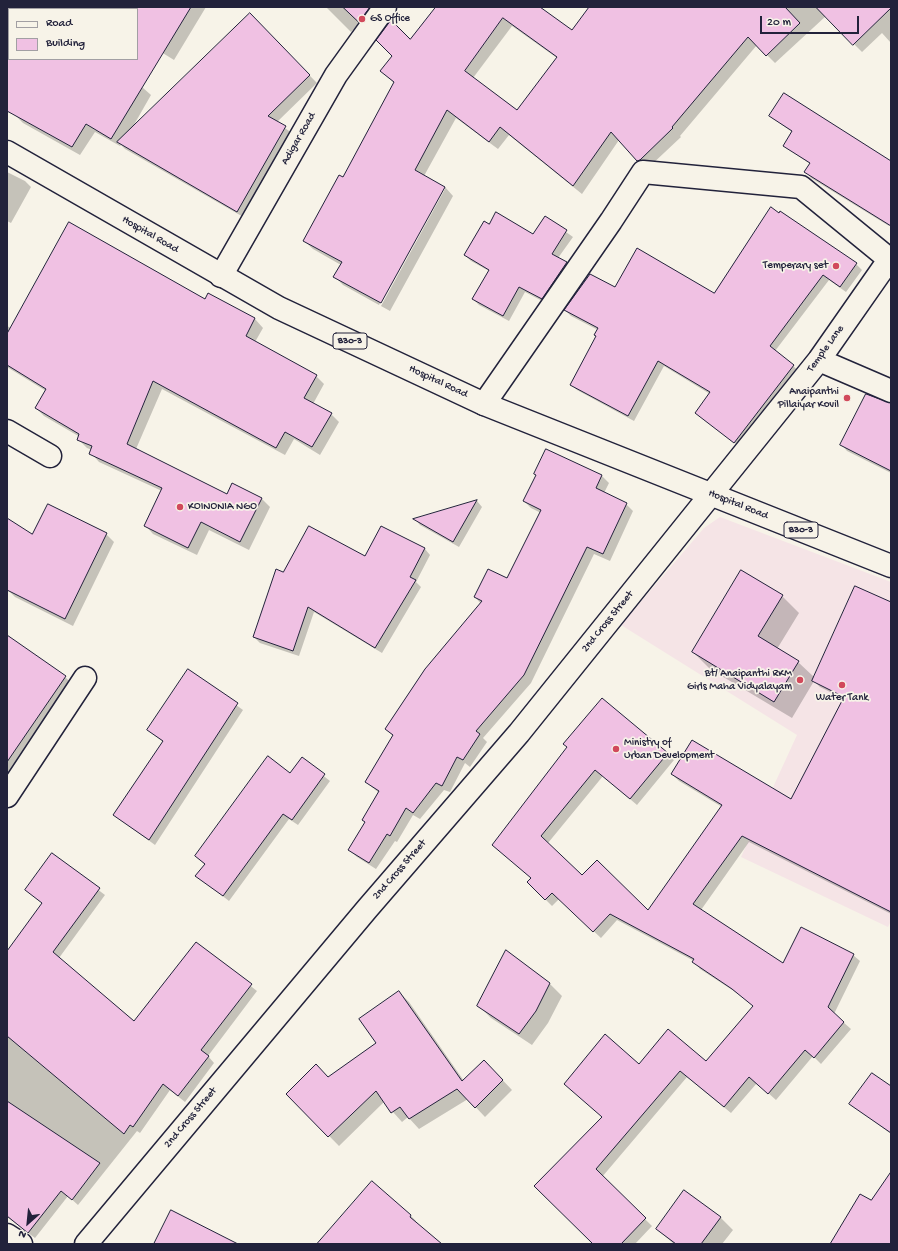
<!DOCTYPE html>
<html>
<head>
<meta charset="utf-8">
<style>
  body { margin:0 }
  #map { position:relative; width:898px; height:1251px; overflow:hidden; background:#f7f3e8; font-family:"Gochi Hand",sans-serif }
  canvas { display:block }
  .frame { position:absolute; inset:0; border:8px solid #22223b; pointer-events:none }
  .legend { position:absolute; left:8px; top:8px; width:130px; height:52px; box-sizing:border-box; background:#f7f3e8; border:1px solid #a29fa3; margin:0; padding:5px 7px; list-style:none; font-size:12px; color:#22223b }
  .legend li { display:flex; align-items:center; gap:8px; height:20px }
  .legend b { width:20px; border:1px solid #a29fa3 }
  .north { position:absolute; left:8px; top:1203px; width:40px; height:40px; -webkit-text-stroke:3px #f7f3e8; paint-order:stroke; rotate:207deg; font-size:11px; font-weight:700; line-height:16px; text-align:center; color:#22223b }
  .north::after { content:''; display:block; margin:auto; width:14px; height:18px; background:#22223b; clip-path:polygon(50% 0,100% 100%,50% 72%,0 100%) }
  .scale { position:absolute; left:760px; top:16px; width:99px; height:18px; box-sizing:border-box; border:2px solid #22223b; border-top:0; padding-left:5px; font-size:12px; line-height:14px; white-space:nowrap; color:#22223b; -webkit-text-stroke:3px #f7f3e8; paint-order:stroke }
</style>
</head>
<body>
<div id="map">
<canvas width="898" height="1251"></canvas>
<div class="frame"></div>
<ul class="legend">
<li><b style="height:5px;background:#f7f3e8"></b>Road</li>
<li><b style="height:11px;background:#f0c1e3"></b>Building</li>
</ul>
<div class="north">N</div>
<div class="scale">20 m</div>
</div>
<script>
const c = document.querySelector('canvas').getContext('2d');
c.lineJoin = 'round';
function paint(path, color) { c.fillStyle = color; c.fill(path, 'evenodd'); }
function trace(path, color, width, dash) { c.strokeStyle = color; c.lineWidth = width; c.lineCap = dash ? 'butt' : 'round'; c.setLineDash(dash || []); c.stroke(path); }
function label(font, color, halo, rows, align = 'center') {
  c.font = font + ' "Gochi Hand",sans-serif'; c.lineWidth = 3.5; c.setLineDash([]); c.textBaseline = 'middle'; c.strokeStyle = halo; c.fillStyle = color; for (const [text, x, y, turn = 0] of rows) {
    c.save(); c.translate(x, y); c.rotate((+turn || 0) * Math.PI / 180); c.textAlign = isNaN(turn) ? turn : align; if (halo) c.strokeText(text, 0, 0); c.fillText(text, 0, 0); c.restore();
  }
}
paint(new Path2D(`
  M720,517L891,582V921L888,927L741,857L797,735L621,625L704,528Z`), '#f5e4e6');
paint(new Path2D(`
  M7,7H16L14,9H9V18L7,21Z
  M120,7H206L174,60L137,37V9H119Z
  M326,7H377L351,32Z
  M437,7H538L564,63L512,26L473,78L518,111L641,7H891V43L882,33L862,52L826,16L775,63L757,45L680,136L681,137L648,168L646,169L638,160L619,140L582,194L509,135L498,149L456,118L424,176L445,187L453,196L390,311L381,306L445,189H443L379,305L343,285L335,277L341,265L313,249L304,241L344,179L394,83L381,71L410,40Z
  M249,14L317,83L277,122L293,134L245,218L125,149L121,145L120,146L95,132L80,155L23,123L15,115L7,91V39L9,40V59H84L142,87L151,95L131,130Z
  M770,116L891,162V224L889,226L811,178L806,172L810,164L784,146L792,132Z
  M7,172L25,181L31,187L11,223L7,221Z
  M545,217L573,237L558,258L572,269L548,304L525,292L509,321L479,305L473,299L489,271L471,261L465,255L489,225L533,235Z
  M856,264L862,270L846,292L829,280L775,351L799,371L741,448L696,412L710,394L664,366L634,421L577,390L571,385L597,336L598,330L571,316L565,310L616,289L715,294Z
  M209,295L255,319L263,328L255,342L316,376L324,384L313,404L331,414L339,422L320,455L294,439L285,455L162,389L136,449L227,495L233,484L262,499L270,507L249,550L209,530L197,555L153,534L145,525L162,491L99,462L91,453L92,450L87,448L78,439L80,437L44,416L36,408L46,391L7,367V326L11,328L205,301Z
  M891,404V473L847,451L842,445Z
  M602,476L609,483L604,493L626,504L633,511L610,561L594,554L531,683L483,738L487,742L470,767L465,763L450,792L444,790L420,819L413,815L397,842L395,841L376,869L357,857L349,850L366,823L363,820L379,793L366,782L393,736L386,729L481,604L475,597L507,579L541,513L531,508L524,501Z
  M477,501L482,507L459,547L420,525L415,519Z
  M7,519L33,536L106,534L114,542L73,626L15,597L7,589Z
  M381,527L425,549L430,555L416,582L421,587L382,653L314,612L299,656L260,643L254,637L284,573L366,557Z
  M782,596L799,613L777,649L798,662L815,678L891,603V914L749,842L701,910L784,964L853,955L860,961L834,1014L851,1029L821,1064L813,1056L776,1100L757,1083L731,1113L687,1077L602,1177L652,1226L635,1244H594L535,1186L603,1117L640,1065L706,1062L754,1007L740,995L700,969L694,961L617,920L601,938L559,899L552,906L528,882L532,878L493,845L568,748L602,700L674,760L637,805L603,776L548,843L583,877L648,911L722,807L679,781L672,774L792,800L844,699L820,687L814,681L792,718L710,669L693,652Z
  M7,652L65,677L83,694L7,794Z
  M188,670L243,710L155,845L114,815L163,742L148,730Z
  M302,759L330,781L298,825L289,819L229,901L197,876L205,865L196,856L291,774Z
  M52,855L105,895L59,958L135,1022L196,943L257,991L208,1056L214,1063L185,1102L170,1090L140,1133L137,1131L78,1205L68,1196L35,1238L7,1217V953L43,904L26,890Z
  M506,952L550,984L562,996L548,1023L532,1045L491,1018L479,1006Z
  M399,992L409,1002L464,1081L494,1071L512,1090L485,1117L468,1099L419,1129L408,1117L402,1122L384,1102L339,1146L288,1094L328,1078L378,1044Z
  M891,1087V1134L851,1104Z
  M685,1191L721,1218L733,1230L722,1244H674L657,1229Z
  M411,1216L416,1221L415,1223L440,1244H321Z`), '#0003');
const building = new Path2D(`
  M137,7H191L111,139L86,124L72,147L7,111V59H137Z
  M343,7H370L359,22Z
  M436,7H540L572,30L589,7H785L800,23L766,56L748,37L672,127L673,128L640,160L637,161L611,132L573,186L500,127L489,142L447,110L415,170L445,187L381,303L333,277L342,262L303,241L339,175L343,177L394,82L380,71L392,56L376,40L391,20L410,39ZM503,18L557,57L517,110L465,71Z
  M816,7H891V8L853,45Z
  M250,13L310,75L268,116L286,126L237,212L117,142Z
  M784,93L891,161V226L804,172L810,163L783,146L792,131L769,116Z
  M771,207L779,213L780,211L857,263L840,287L823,275L770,346L794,365L734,443L695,413L710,392L658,361L628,416L570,385L596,336L594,335L598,328L564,310L590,274L615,287L637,248L714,293Z
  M496,212L533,234L545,216L567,230L552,254L567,262L542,299L519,287L503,316L472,299L489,270L464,255L484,221L489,224Z
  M69,222L205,299L208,293L255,318L246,336L317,375L304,398L332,413L312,447L285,432L276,448L153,381L127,444L227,494L232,483L262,498L240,542L201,522L188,548L144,526L162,488L89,454L92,446L77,440L79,434L35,408L46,389L7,365V334Z
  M866,394L891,403V471L840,445Z
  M546,449L602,475L596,488L627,503L603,554L587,547L524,675L476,731L480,734L463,760L457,757L442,786L436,783L413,813L406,808L390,836L387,834L369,863L348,850L365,822L362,820L379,791L365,782L393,735L385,729L425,669L482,601L474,597L488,569L507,578L541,510L523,501L536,475L534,474Z
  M477,500L453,542L413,519Z
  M48,504L107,533L65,619L7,590V518L32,534Z
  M309,526L365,556L381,526L425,548L410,577L416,580L375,648L308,607L293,651L253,637L276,569L283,572Z
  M741,570L783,595L758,636L799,661L774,702L692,652Z
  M855,586L891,602V912L742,836L693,904L783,963L801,927L854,954L828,1007L844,1022L814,1058L805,1050L768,1094L749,1077L724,1107L680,1071L596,1169L646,1218L621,1244H593L534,1186L602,1117L564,1084L605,1034L639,1064L668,1029L706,1061L753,1006L732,989L692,962L694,959L610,914L593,932L552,893L545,900L527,882L531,878L492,845L567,747L563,744L602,698L668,753L630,799L595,770L541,836L582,875L597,860L648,910L722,805L671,774L692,740L791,799L844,697L812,681Z
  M7,635L66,676L7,762Z
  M188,669L238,703L149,840L113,815L163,741L147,730Z
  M268,756L290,773L302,757L325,774L292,820L283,814L223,896L195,876L205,864L195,856Z
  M52,853L100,888L53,952L134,1021L196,942L252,984L201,1050L209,1056L178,1096L163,1084L133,1127L130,1125L124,1134L7,1036V951L42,903L25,890Z
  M506,950L550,983L536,1011L519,1034L477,1006Z
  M399,991L462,1081L484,1060L503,1080L475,1108L457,1089L409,1119L400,1107L391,1113L376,1091L328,1137L286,1094L316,1064L328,1077L376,1043L359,1019Z
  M872,1073L891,1086V1133L849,1104Z
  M7,1101L100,1163L72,1200L61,1191L28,1233L7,1216Z
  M891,1172V1244H830L860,1194L871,1200Z
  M372,1181L411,1215L410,1217L442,1244H317Z
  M684,1190L721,1217L701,1244H676L656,1229Z
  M171,1210L238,1244H154Z`);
paint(building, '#f0c1e3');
trace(building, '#22223b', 1);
const minor = new Path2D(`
  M221,276L336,75L385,7
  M819,360L891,391
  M484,404L611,221L643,172L801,187L889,259
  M7,431L50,456
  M7,796L85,678
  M7,1235L21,1244
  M86,1244L367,909L519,733L819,360L891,257`);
const major = new Path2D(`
  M7,152L279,308L484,404L891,566`);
trace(minor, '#22223b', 25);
trace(major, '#22223b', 25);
trace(minor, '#f7f3e8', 22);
trace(major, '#f7f3e8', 22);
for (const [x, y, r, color] of [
  [362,19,4,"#d1495b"],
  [836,266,4,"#d1495b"],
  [847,398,4,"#d1495b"],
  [180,507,4,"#d1495b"],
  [800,680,4,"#d1495b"],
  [842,685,4,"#d1495b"],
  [616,749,4,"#d1495b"]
]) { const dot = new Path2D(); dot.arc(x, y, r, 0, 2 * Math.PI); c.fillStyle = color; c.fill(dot); trace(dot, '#f7f3e8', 1.5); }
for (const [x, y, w] of [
  [350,341,34],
  [801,530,34]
]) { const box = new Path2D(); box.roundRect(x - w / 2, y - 8, w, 16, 3); c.fillStyle = '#f7f3e8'; c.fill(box); trace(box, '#22223b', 1); }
label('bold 10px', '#22223b', null, [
  ["B30-3",350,341],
  ["B30-3",801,530]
]);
label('11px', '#22223b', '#f7f3e8', [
  ["GS Office",370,19],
  ["Temperary set",828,266,"right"],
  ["Anaipanthi",839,392,"right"],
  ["Pillaiyar Kovil",839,405,"right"],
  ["KOINONIA NGO",188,507],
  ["Bt/ Anaipanthi RKM",792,674,"right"],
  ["Girls Maha Vidyalayam",792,687,"right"],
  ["Water Tank",842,698,"center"],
  ["Ministry of",624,743],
  ["Urban Development",624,756]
], 'left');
label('11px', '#22223b', '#f7f3e8', [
  ["Adigar Road",299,139,-60],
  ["Hospital Road",150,235,30],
  ["Temple Lane",826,349,-54],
  ["Hospital Road",438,382,25],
  ["Hospital Road",738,505,22],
  ["2nd Cross Street",608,622,-51],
  ["2nd Cross Street",400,870,-49],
  ["2nd Cross Street",191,1118,-50]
]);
</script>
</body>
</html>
